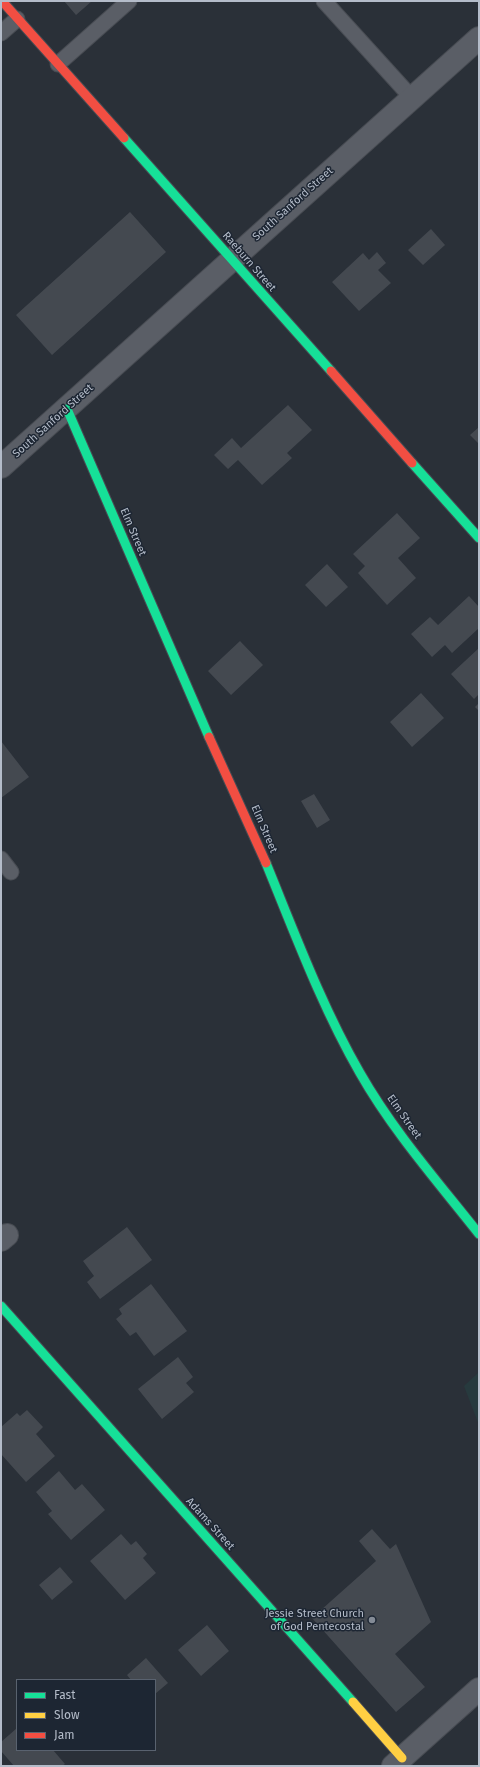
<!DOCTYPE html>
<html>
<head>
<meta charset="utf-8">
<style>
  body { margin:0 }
  #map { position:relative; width:480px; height:1767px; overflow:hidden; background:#2a3038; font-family:"Fira Sans",sans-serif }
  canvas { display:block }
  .frame { position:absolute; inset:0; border:2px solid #b4bcc9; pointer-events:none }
  .legend { position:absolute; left:16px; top:1679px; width:140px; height:72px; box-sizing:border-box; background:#1d2633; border:1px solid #59626f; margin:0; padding:5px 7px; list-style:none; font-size:12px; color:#b4bcc9 }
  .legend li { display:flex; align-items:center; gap:8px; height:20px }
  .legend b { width:20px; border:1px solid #59626f }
</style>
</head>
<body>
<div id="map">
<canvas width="480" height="1767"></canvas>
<div class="frame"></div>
<ul class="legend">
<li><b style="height:5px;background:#16e098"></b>Fast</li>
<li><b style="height:5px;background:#ffcf43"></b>Slow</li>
<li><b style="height:5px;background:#f24e42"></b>Jam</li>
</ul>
</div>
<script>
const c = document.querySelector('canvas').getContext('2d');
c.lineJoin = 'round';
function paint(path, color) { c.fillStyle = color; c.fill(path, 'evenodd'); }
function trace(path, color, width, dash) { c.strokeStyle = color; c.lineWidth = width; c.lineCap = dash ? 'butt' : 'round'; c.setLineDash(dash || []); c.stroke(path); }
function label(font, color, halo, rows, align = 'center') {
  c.font = font + ' "Fira Sans",sans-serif'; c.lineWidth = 3; c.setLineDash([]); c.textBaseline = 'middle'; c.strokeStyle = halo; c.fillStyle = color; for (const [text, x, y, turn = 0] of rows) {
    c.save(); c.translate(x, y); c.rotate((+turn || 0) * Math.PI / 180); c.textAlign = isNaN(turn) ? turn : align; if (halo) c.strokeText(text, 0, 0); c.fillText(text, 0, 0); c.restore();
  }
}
paint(new Path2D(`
  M479,1372V1425L464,1386Z`), '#273a3e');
paint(new Path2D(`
  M64,1H92L76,15Z
  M130,212L166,252L52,355L16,315Z
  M431,229L445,245L423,265L408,250Z
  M377,252L386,263L378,270L391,283L359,311L332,282L363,253L369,260Z
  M288,405L312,430L287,453L292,458L262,485L238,460L228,469L214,455L232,438L241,448Z
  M479,427V444L470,435Z
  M397,513L420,538L398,558L416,578L387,605L358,573L365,566L353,554Z
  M327,564L348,587L326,607L305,585Z
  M469,596L479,607V628L452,653L445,645L432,657L411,634L430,617L438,625Z
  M240,641L263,665L231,695L208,671Z
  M479,648V694L474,699L451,674Z
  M421,693L444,718L412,747L390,722Z
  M479,703V711L475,707Z
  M1,741L29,777L1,798Z
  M314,794L330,820L317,828L301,801Z
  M127,1227L152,1260L100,1299L87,1282L94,1276L83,1261Z
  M151,1284L187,1331L154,1356L136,1332L130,1336L116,1319L122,1314L119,1309Z
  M178,1357L193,1377L186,1383L194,1392L162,1419L138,1389Z
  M27,1410L43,1427L36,1434L55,1456L26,1482L1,1454V1427L17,1413L20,1416Z
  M59,1471L75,1490L82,1484L105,1510L71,1540L48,1514L52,1511L36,1492Z
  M372,1529L390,1549L396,1544L431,1622L395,1654L425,1687L396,1712L312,1618L376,1561L359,1541Z
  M121,1534L131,1545L136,1541L147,1554L143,1558L156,1573L125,1600L90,1561Z
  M60,1567L73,1582L52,1600L39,1585Z
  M207,1625L229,1651L201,1676L178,1650Z
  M146,1658L168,1683L155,1694V1680H131L127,1675Z
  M17,1728V1750H53L65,1764L62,1766H14L1,1751V1742Z`), '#444950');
const lane = new Path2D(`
  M324,1L412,98
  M1,33L17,19
  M58,64L129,1
  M1,859L11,872`);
const street = new Path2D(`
  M1,467L479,38
  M1,1240L7,1235
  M393,1766L479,1689`);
const fast = new Path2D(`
  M124,138L331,371
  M67,409L209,737
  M412,463L479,538
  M266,863C295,934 322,1007 360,1073C393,1131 438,1182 479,1234
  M1,1306L353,1702`);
const slow = new Path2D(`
  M353,1702L402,1758`);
const jam = new Path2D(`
  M2,1L124,138
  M331,371L412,463
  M209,737L266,863`);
trace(lane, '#484c53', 17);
trace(street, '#484c53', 24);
trace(fast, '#484c53', 11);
trace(slow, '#484c53', 11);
trace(jam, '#484c53', 11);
trace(lane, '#5a5e66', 15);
trace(street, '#5a5e66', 22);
trace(fast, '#16e098', 9);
trace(slow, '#ffcf43', 9);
trace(jam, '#f24e42', 9);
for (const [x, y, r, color] of [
  [372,1620,4,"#848b96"]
]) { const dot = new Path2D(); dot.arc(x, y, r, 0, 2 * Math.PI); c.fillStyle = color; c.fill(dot); trace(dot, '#1d2633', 1.5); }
label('11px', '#b4bcc9', '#1d2633', [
  ["South Sanford Street",293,204,-42],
  ["Raeburn Street",249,262,49],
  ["South Sanford Street",53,421,-42],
  ["Elm Street",133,532,67],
  ["Elm Street",264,829,67],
  ["Elm Street",404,1117,55],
  ["Adams Street",210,1524,48]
]);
label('11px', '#b4bcc9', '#1d2633', [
  ["Jessie Street Church",364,1614],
  ["of God Pentecostal",364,1627]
], 'right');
</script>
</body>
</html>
